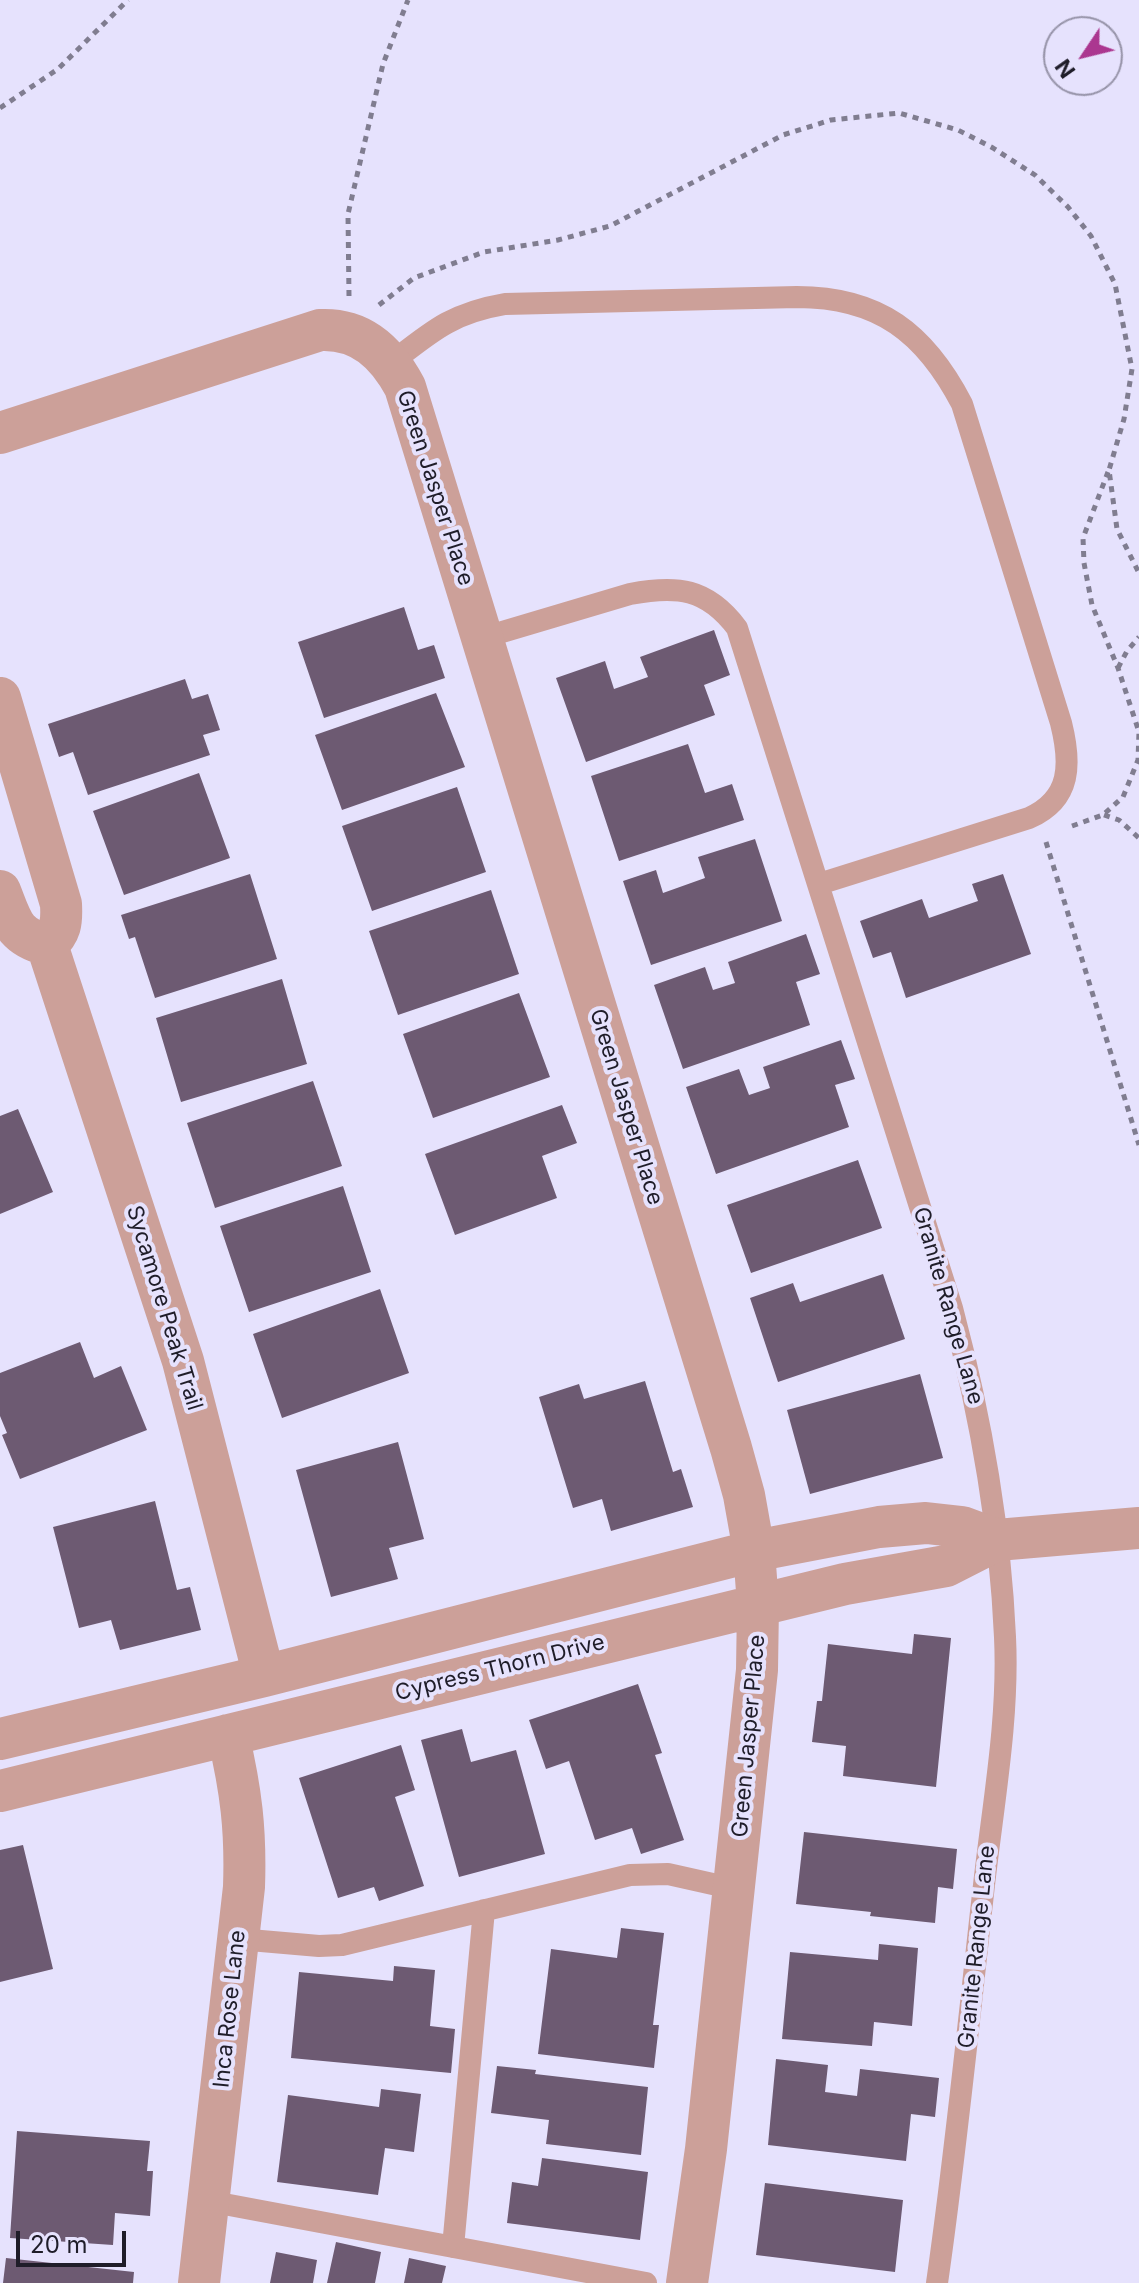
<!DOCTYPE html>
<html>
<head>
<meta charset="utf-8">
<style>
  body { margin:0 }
  #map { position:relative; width:1139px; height:2283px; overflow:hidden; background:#e6e2fd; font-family:Inter,sans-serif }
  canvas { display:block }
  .north { position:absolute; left:1043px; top:16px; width:80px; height:80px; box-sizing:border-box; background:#e6e2fd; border:2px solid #9693a8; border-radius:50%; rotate:235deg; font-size:22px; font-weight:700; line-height:32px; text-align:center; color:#1f1d29 }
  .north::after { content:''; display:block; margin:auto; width:28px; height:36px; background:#ab3790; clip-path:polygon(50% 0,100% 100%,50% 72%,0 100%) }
  .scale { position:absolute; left:16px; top:2231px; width:110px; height:36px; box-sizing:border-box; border:4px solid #1f1d29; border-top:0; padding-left:10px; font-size:24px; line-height:28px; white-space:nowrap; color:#1f1d29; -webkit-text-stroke:6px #e6e2fd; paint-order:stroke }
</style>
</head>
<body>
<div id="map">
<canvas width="1139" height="2283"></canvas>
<div class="north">N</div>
<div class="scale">20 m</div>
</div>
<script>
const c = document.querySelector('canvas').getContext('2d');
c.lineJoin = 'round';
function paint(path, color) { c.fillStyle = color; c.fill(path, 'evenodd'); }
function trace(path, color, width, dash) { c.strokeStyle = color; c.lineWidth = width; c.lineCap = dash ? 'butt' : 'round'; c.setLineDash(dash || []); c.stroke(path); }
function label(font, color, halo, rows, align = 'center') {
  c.font = font + ' Inter,sans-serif'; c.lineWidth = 8; c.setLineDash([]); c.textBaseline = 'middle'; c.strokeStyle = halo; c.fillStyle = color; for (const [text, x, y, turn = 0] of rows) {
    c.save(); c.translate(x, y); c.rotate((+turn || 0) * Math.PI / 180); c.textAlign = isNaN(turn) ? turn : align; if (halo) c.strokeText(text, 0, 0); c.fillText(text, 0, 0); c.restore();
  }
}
paint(new Path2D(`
  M404,607L418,650L434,645L445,678L324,718L298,642Z
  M714,630L730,675L704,685L715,715L586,762L556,678L605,661L614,689L648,677L640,657Z
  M185,679L192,699L208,694L220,730L203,735L210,755L88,795L73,752L59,757L48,724Z
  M436,693L465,767L342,810L315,735Z
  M688,744L705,793L732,784L744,820L619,861L591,776Z
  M199,773L230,858L124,895L93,811Z
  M457,787L486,872L372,911L342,826Z
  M755,839L782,921L651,965L623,881L656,870L663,893L705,878L698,857Z
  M250,874L277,959L155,998L135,937L129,939L121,915Z
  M1003,874L1031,954L906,998L891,952L873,958L860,921L922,899L929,918L978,901L972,884Z
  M491,890L519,974L398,1015L369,931Z
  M806,934L820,974L796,982L810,1025L683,1069L654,985L705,967L713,990L735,983L728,962Z
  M282,979L307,1064L181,1102L156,1018Z
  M519,993L550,1077L433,1118L403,1034Z
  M841,1040L855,1079L835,1085L849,1127L716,1174L686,1087L739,1069L749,1095L770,1088L763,1067Z
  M313,1081L342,1166L215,1208L187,1123Z
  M562,1105L577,1143L542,1156L557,1198L455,1235L425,1154Z
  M18,1109L53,1192L0,1214V1116Z
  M858,1160L882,1228L751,1273L727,1205Z
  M343,1186L371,1272L249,1312L220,1226Z
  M883,1274L905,1339L778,1382L750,1298L793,1283L800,1302Z
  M380,1289L409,1373L282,1418L253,1334Z
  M80,1342L94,1378L121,1366L147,1430L20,1479L2,1435L7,1433L0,1416V1373Z
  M920,1374L943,1458L810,1494L787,1410Z
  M645,1381L673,1472L681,1469L693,1507L611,1531L602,1499L573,1508L539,1397L579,1384L584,1399Z
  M398,1442L424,1539L389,1548L398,1579L331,1597L296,1470Z
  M155,1501L177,1590L190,1587L201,1630L120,1650L111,1620L79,1628L53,1527Z
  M914,1634L951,1638L936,1787L843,1776L846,1746L812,1742L817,1701H822L828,1644L912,1654Z
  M638,1684L662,1753L655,1755L684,1840L641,1854L632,1828L595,1840L569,1761L546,1769L529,1720Z
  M462,1729L471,1762L516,1750L545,1854L459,1877L421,1740Z
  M401,1745L415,1790L395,1797L424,1886L379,1901L374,1887L338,1898L299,1778Z
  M804,1832L957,1849L953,1889L938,1887L935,1923L870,1916L871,1912L796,1904Z
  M23,1845L53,1969L0,1982V1850Z
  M621,1928L664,1933L653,2025H659L654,2068L538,2054L551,1949L617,1958Z
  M879,1944L918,1948L912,2026L874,2022L872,2046L782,2039L790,1952L878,1960Z
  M394,1966L435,1970L430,2026L455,2029L451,2073L291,2058L299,1972L393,1981Z
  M776,2059L828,2065L825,2092L857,2096L860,2069L939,2078L935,2117L911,2114L906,2161L768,2145Z
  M497,2066L536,2070L535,2074L648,2087L641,2155L546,2144L549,2120L491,2113Z
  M381,2089L421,2094L414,2152L385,2148L378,2195L277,2182L288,2095L379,2107Z
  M17,2131L150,2141L147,2171H153L150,2216L115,2213L113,2245L10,2238Z
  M542,2158L648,2172L640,2240L507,2223L512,2182L538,2186Z
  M765,2183L903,2200L895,2272L756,2255Z
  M336,2242L381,2252L375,2283H327Z
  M276,2252L317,2260L313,2283H270Z
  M6,2258L134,2272L133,2283H3Z
  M409,2258L446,2266L442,2283H404Z`), '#6d5a72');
trace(new Path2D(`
  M0,108L58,69L128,0
  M349,296L348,214L383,64L408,0
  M379,305L414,278L484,252L558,240L610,226L783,135L831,120L899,113L958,130L993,148L1035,175L1068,207L1091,236L1115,284L1132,369L1124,419L1109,470L1117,529L1139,573
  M1118,668L1127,651L1139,637
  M1104,815L1119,820L1139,838
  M1072,826L1103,815L1123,797L1138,760L1139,732L1118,668L1092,605L1084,563L1083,538L1108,472
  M1046,842L1139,1145`), '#807d90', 5, [6, 6]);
trace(new Path2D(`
  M391,363C432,331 452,313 505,304L797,297C879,297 925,333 962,404L1061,723C1071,763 1072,799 1029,818L819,884
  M482,638L630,594C677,585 707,588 737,628L952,1308C981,1417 1000,1525 1005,1637C1009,1719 993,1804 984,1885C969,2018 956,2151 937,2283
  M238,1939L319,1946L342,1945L630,1875L668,1874L735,1889
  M208,2201L646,2283
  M453,2247L484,1910`), '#cca099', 22);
trace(new Path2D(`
  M0,433L320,330C361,328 387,353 405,387L731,1448L744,1495L754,1551L758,1605L757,1670L706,2149L687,2283
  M0,698L61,904C62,923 61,932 47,945
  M0,891C12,921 13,936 47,945
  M47,945L183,1361L264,1676
  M0,1739L264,1676L754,1551L879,1527L926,1523L962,1527L997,1540L1139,1528
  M0,1791L845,1584L946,1566L997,1540
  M199,2283L244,1887C246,1830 241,1790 228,1735`), '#cca099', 42);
label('22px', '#1f1d29', '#e6e2fd', [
  ["Green Jasper Place",435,488,72],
  ["Green Jasper Place",626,1107,73],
  ["Granite Range Lane",948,1306,74],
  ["Sycamore Peak Trail",164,1308,73],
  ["Cypress Thorn Drive",500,1668,-14],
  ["Green Jasper Place",749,1736,-85],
  ["Granite Range Lane",977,1947,-84],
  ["Inca Rose Lane",230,2009,-84]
]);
</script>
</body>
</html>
